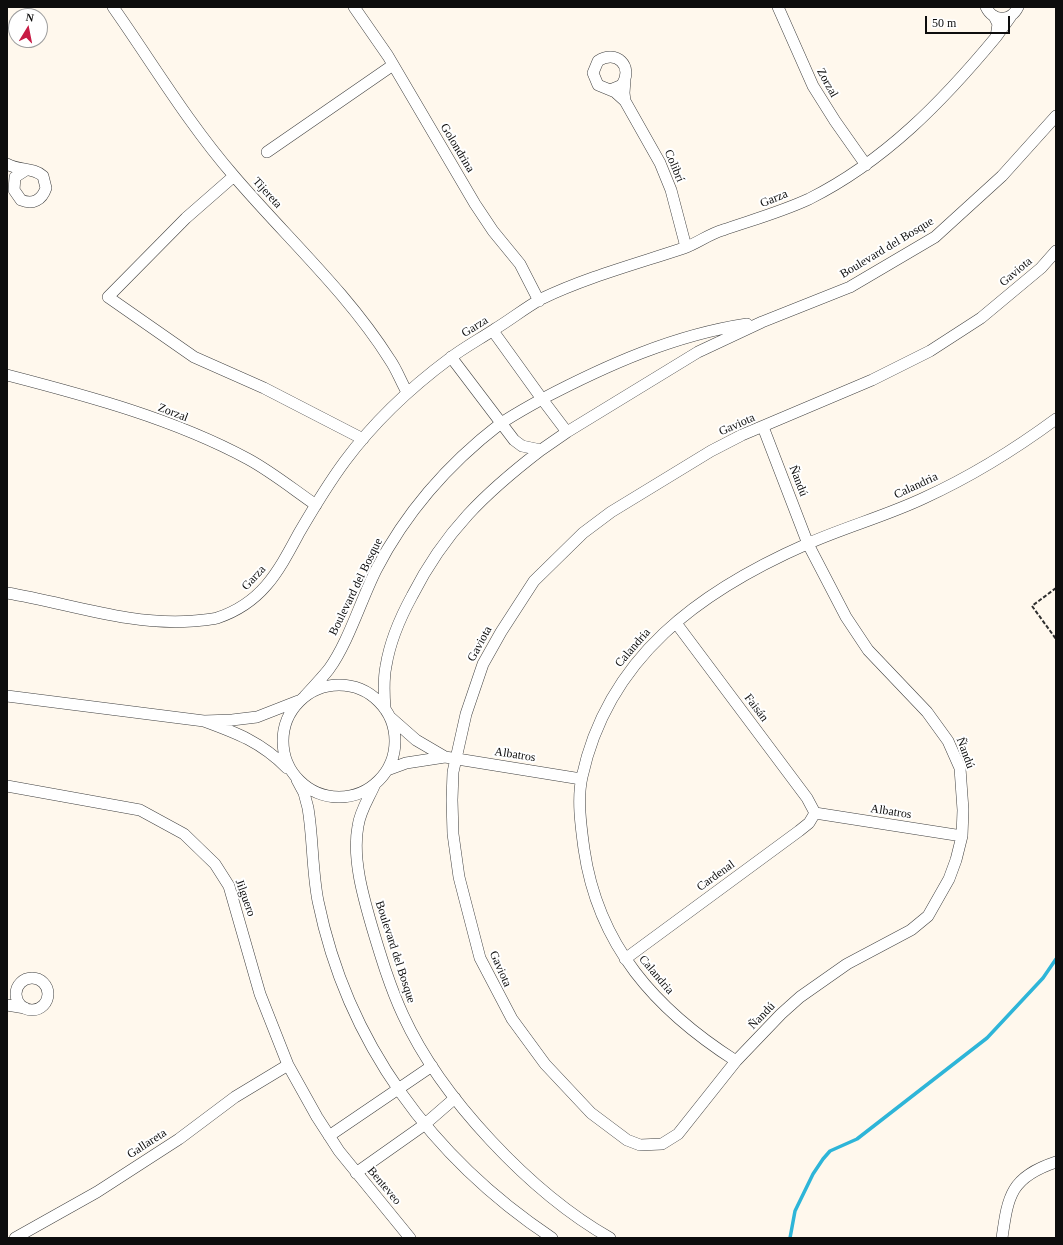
<!DOCTYPE html>
<html>
<head>
<meta charset="utf-8">
<style>
  body { margin:0 }
  #map { position:relative; width:1063px; height:1245px; overflow:hidden; background:#fff8ed; font-family:Georgia,serif }
  canvas { display:block }
  .frame { position:absolute; inset:0; border:8px solid #0d0d0d; pointer-events:none }
  .north { position:absolute; left:8px; top:8px; width:40px; height:40px; box-sizing:border-box; background:#fff; border:1px solid #9e9e9e; border-radius:50%; rotate:10deg; font-size:11px; font-weight:700; line-height:16px; text-align:center; color:#0d0d0d }
  .north::after { content:''; display:block; margin:auto; width:14px; height:18px; background:#c81a44; clip-path:polygon(50% 0,100% 100%,50% 72%,0 100%) }
  .scale { position:absolute; left:925px; top:16px; width:85px; height:18px; box-sizing:border-box; border:2px solid #0d0d0d; border-top:0; padding-left:5px; font-size:12px; line-height:14px; white-space:nowrap; color:#0d0d0d; -webkit-text-stroke:3px #fff; paint-order:stroke }
</style>
</head>
<body>
<div id="map">
<canvas width="1063" height="1245"></canvas>
<div class="frame"></div>
<div class="north">N</div>
<div class="scale">50 m</div>
</div>
<script>
const c = document.querySelector('canvas').getContext('2d');
c.lineJoin = 'round';
function trace(path, color, width, dash) { c.strokeStyle = color; c.lineWidth = width; c.lineCap = dash ? 'butt' : 'round'; c.setLineDash(dash || []); c.stroke(path); }
function label(font, color, halo, rows, align = 'center') {
  c.font = font + ' Georgia,serif'; c.lineWidth = 4; c.setLineDash([]); c.textBaseline = 'middle'; c.strokeStyle = halo; c.fillStyle = color; for (const [text, x, y, turn = 0] of rows) {
    c.save(); c.translate(x, y); c.rotate((+turn || 0) * Math.PI / 180); c.textAlign = isNaN(turn) ? turn : align; if (halo) c.strokeText(text, 0, 0); c.fillText(text, 0, 0); c.restore();
  }
}
trace(new Path2D(`
  M790,1238L795,1211L813,1174L823,1159L830,1151L857,1139L987,1038L1043,978L1056,959`), '#2eb5d8', 3.5);
const minor = new Path2D(`
  M113,7C153,64 188,123 234,176C286,237 347,292 390,360C397,370 401,382 407,392
  M354,7L388,56L475,204L493,231L520,264L539,301
  M778,7L813,86L835,121L866,165
  M986,7C993,22 1011,22 1018,7
  M994,16L998,24L996,37L1011,16
  M610,90L622,85C634,66 616,49 598,61L593,73L598,85L615,92L625,101L624,93L625,80
  M625,101L660,163L671,190L686,247
  M267,152L393,65
  M7,164C19,171 33,167 43,176L46,188C42,200 33,205 21,200L14,190L15,177L26,170
  M234,176L186,218L108,297L194,357L264,388L363,439
  M493,331L542,399C607,365 674,335 747,324
  M7,375C88,396 174,419 248,459C272,472 294,490 316,505
  M763,427L808,544L846,617L868,650L927,712L948,741L960,768L963,810L962,836L956,860L949,879L928,916L911,930L847,964L800,997L781,1014L736,1061L678,1134L662,1144L640,1145L627,1140L591,1113L545,1064L512,1019L480,958L459,877L453,834L452,800L453,772L466,714L483,664L501,632L534,581L583,533L611,512L711,451L742,435L872,380L930,351L981,318L1041,268L1056,251
  M567,432L698,352L762,322L850,287L935,237L1002,176L1056,116
  M7,593C68,603 130,626 193,621C201,620 210,620 217,618C262,603 278,572 299,533C313,509 328,484 345,461C374,422 410,388 449,359C463,348 480,339 495,329C510,320 525,308 541,299C587,277 636,264 684,248C698,243 709,234 723,230C752,220 781,212 809,199C885,161 943,101 996,37
  M283 741a56 56 0 1 1 112 0a56 56 0 1 1-112 0Z
  M7,696L204,721
  M305,696C313,687 322,678 329,669C348,643 361,600 376,570C406,512 448,464 500,424C513,415 528,407 542,399L567,432L541,450L522,446L514,440L451,357
  M385,709C384,695 383,680 386,666C390,641 400,618 412,596C445,531 485,493 541,450
  M391,718L416,740L445,757
  M287,768C261,742 237,733 204,721L232,720L257,717L298,701
  M387,770L406,763L445,757L581,779
  M297,780L304,793L308,808C313,838 312,870 318,901C347,1043 432,1158 552,1238
  M375,784C369,798 360,811 358,826C352,858 363,896 372,927C381,957 390,987 403,1015C441,1098 531,1193 610,1238
  M7,786L140,810L184,834L215,864L229,886L260,994L288,1065L317,1117L339,1151L410,1238
  M815,813L962,836
  M625,959L799,831L809,823L815,813L807,798L676,623
  M16 994a16 16 0 1 1 32 0a16 16 0 1 1-32 0Z
  M7,1005L25,1008
  M736,1061C656,1010 598,946 584,849C581,827 577,799 582,777C608,657 700,591 807,544C845,527 886,516 924,498C970,477 1014,450 1056,419
  M329,1136L432,1066
  M356,1173L424,1125L455,1098
  M15,1238L97,1192L179,1139L235,1097L288,1065
  M1002,1238C1008,1195 1011,1177 1056,1162`);
trace(minor, '#404040', 12);
trace(new Path2D(`
  M1056,588L1032,606L1056,639
  M1056,614V622`), '#2f2f2f', 2, [4, 2]);
trace(minor, '#fff', 11);
label('12px', '#0d0d0d', '#fff', [
  ["Zorzal",827,83,61],
  ["Golondrina",457,148,59],
  ["Colibrí",674,166,67],
  ["Tijereta",267,193,48],
  ["Garza",774,199,-22],
  ["Boulevard del Bosque",887,248,-31],
  ["Gaviota",1016,272,-40],
  ["Garza",475,327,-32],
  ["Zorzal",173,413,21],
  ["Gaviota",737,425,-24],
  ["Ñandú",798,481,69],
  ["Calandria",916,486,-25],
  ["Garza",254,578,-47],
  ["Boulevard del Bosque",356,587,-64],
  ["Gaviota",480,644,-62],
  ["Calandria",633,648,-49],
  ["Faisán",756,708,53],
  ["Ñandú",965,753,70],
  ["Albatros",515,755,9],
  ["Albatros",891,812,9],
  ["Cardenal",716,876,-36],
  ["Jilguero",245,898,70],
  ["Boulevard del Bosque",395,952,72],
  ["Gaviota",500,969,66],
  ["Calandria",656,975,50],
  ["Ñandú",762,1016,-46],
  ["Gallareta",147,1144,-33],
  ["Benteveo",384,1186,50]
]);
</script>
</body>
</html>
